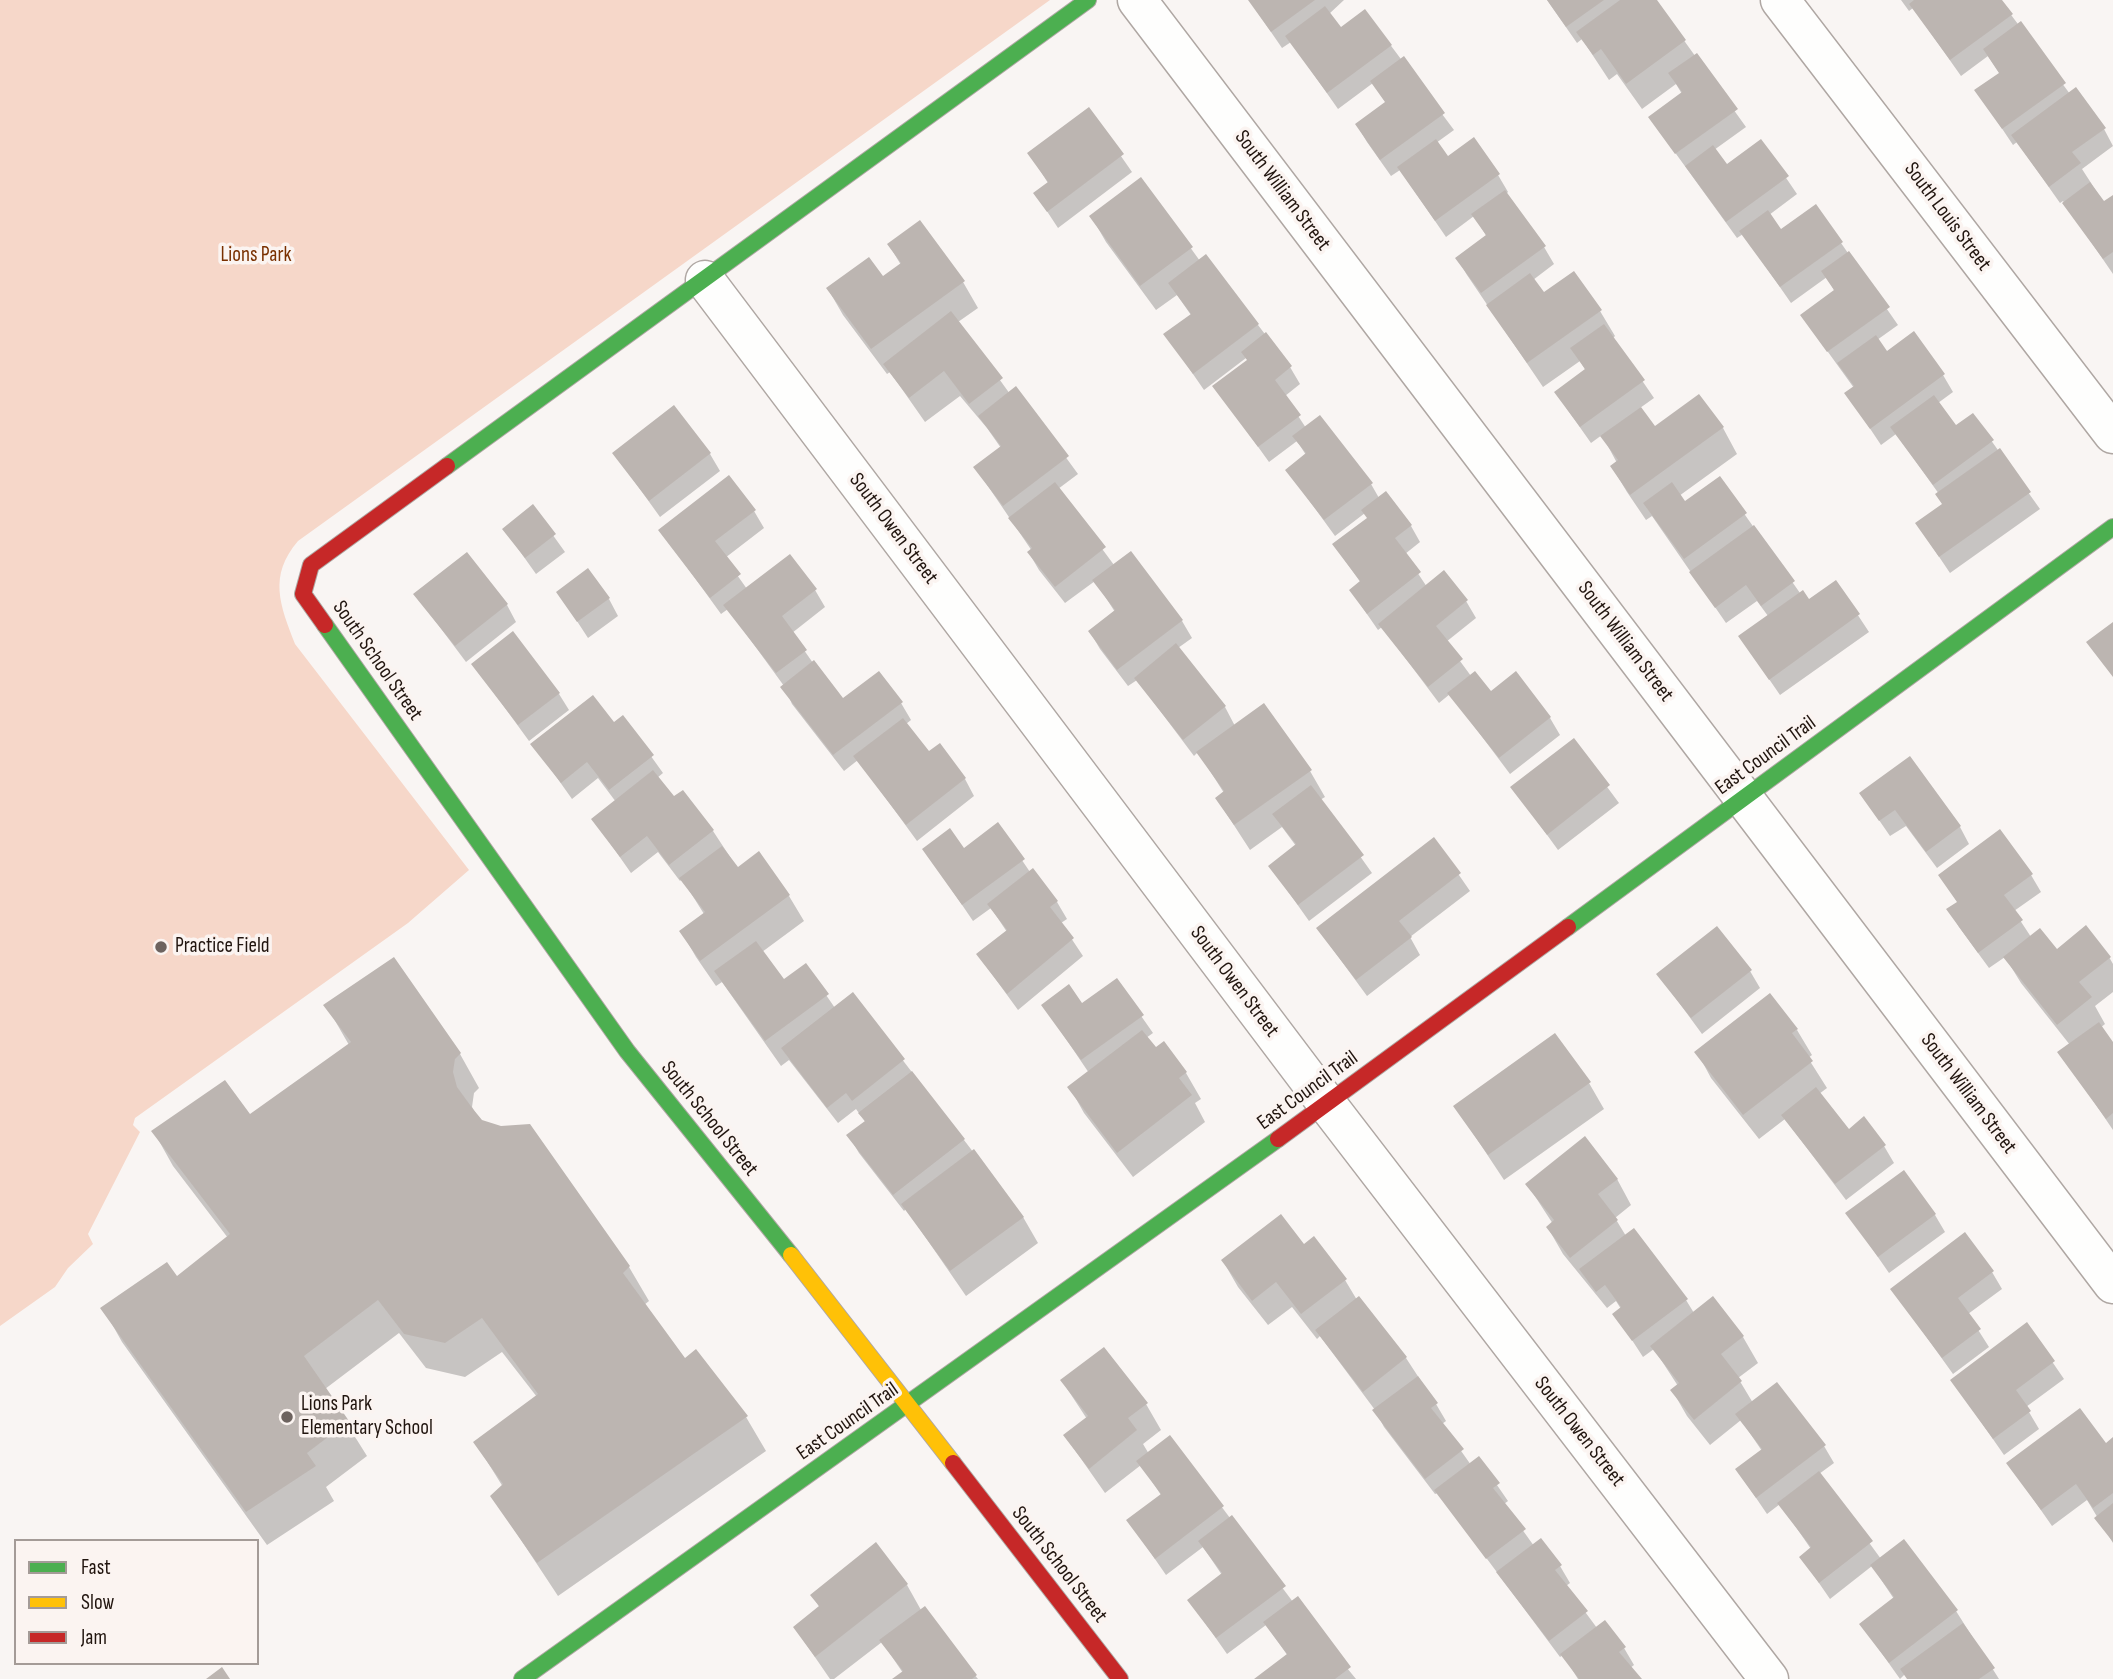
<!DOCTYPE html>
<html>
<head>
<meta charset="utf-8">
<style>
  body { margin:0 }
  #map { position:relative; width:2113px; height:1679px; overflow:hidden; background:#f9f5f3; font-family:"Sofia Sans Condensed",sans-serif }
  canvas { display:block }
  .legend { position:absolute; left:14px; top:1539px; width:245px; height:126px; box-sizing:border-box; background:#fbf4f1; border:2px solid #a49b97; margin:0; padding:9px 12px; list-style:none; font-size:21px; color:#21150f }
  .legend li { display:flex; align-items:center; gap:14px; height:35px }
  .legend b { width:35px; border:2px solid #a49b97 }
</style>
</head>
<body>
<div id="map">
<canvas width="2113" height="1679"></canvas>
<ul class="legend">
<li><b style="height:9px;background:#4caf50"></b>Fast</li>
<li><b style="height:9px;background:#ffc107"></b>Slow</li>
<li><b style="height:9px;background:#c62828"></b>Jam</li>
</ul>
</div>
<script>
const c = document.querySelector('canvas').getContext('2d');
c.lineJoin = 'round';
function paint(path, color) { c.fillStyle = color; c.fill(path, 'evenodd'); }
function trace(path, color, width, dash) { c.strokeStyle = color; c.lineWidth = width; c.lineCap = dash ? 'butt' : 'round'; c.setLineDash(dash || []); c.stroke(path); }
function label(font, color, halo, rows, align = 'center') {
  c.font = font + ' "Sofia Sans Condensed",sans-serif'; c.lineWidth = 7; c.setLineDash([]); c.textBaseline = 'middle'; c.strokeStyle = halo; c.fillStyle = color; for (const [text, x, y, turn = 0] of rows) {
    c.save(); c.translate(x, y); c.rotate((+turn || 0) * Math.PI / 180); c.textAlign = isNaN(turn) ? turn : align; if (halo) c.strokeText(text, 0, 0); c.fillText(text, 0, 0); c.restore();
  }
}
paint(new Path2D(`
  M0,0H1050L298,541C268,576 280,605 295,644L469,870L408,923L135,1118L133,1125L140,1132L88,1234L93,1244L68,1268L55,1287L0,1326Z`), '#f6d7c9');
paint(new Path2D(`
  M1249,0H1344L1329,14L1340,30L1365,11L1454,130L1436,143L1447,158L1498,175L1508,192L1506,194L1544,247L1554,264L1533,280L1544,295L1600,311L1615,336L1613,338L1654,398L1640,408L1655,428L1699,396L1723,428L1737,454L1679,496L1685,504L1719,478L1800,593L1809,601L1836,582L1869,632L1780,695L1740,637L1768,616L1757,601L1726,623L1652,516L1646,520L1627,492L1612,467L1617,463L1602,435L1591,443L1567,409L1557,392L1586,371L1580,361L1543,387L1467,275L1457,258L1487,237L1474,216L1446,237L1400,170L1391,176L1367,142L1357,125L1386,103L1373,83L1338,109L1291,42L1282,48Z
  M1547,0H1655L1746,127L1714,150L1727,167L1761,141L1797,194L1769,215L1781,232L1841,243L1898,325L1877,340L1886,353L1943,375L1953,392L1938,403L1956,427L1973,415L2040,509L1950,573L1917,524L1943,505L1939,494L1896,434L1881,445L1847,394L1854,388L1802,316L1835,292L1827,277L1791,303L1743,234L1737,238L1650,118L1682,94L1676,84L1642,109L1617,74L1609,80L1582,39L1577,43Z
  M1901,0H2000L2070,94L2104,129L2113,146L2082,169L2104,203L2113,197V274L2063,201L2060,203L2017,142L2013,145L1977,91L2000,74L1988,56L1961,76L1913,8L1909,11Z
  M1089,110L1132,172L1058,228L1035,193L1048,183L1029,153Z
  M1141,179L1200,261L1258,325L1290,367L1300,384L1285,396L1306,428L1371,484L1379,498L1411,526L1420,542L1405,554L1427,587L1466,601L1476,618L1446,642L1471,676L1491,693L1550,718L1560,735L1510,774L1450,694L1439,703L1382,627L1378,630L1351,591L1361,583L1334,545L1368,519L1365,513L1335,536L1287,470L1306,455L1297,441L1269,462L1215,387L1248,361L1246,358L1204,390L1166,335L1191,315L1177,295L1156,310L1106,242L1091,216Z
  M889,245L963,282L978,308L958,322L1010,394L1016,389L1078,474L1058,489L1114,565L1182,621L1192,638L1178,648L1225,707L1235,726L1310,771L1325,797L1320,800L1372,873L1309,921L1270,866L1296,846L1282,827L1250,850L1217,799L1224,793L1198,752L1194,756L1137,680L1128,686L1100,649L1090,632L1115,612L1095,581L1065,603L1039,570L1029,553L1032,551L975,467L1001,448L987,428L960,396L925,422L890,372L887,374L843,315L828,289L883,278L901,265Z
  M614,453L710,454L720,471L660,517Z
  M532,506L565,552L536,574L504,529Z
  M754,511L764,528L725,558L747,589L815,590L825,607L792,633L813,663L843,701L901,703L911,720L906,724L929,754L965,779L974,796L917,841L858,760L844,771L792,704L784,686L728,609L721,614L660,530Z
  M558,592L609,599L618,616L588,638Z
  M415,594L507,605L516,622L466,662Z
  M473,664L559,694L569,710L529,741Z
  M623,717L663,773L657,778L674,799L713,831L738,869L789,896L804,921L762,952L784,982L806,966L835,1008L852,994L1023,1217L1038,1243L966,1296L906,1209L904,1211L859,1153L849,1136L866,1123L856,1109L838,1123L789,1060L781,1066L722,982L716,986L696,957L681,931L704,914L682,879L680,881L658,852L631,873L593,819L616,802L598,778L572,799L533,744L614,724Z
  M1573,741L1619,803L1558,850L1513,788Z
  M1861,794L1960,827L1969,844L1937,868L1906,826L1890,836Z
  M998,825L1030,872L1057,902L1067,919L1061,923L1083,956L1018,1010L978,955L1007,932L991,908L973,921L924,849L963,850Z
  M1434,839L1470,891L1410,937L1420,955L1367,996L1318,929Z
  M1940,875H2031L2041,892L2014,911L2031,937L2056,952L2109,957L2113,964V992L2095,1006L2105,1024L2100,1028L2113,1045V1130L2060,1052L2070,1045L2021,983L2005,957L1989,968L1959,927L1949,910L1958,903Z
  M1750,971L1760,988L1702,1034L1658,974Z
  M1116,980L1153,1033L1146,1038L1155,1050L1163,1044L1186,1073L1201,1099L1195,1103L1205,1122L1133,1177L1084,1113L1070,1088L1089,1073L1043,1005H1082Z
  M326,1005L460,1054L479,1088L474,1093L472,1107L481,1122L501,1128L529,1125L629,1267L649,1301L644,1305L685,1360L695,1352L746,1417L766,1451L558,1596L492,1496L503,1487L475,1442L537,1397L502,1352L465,1377L426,1368L399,1333L325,1389L367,1456L326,1487L334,1501L267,1545L122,1342L103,1308L176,1278L228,1238L173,1166L154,1132L249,1116L349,1045Z
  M1797,1030L1812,1055L1808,1058L1827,1088L1819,1094L1848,1131L1884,1146L1894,1163L1846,1200L1785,1119L1759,1139L1711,1078L1697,1052Z
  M1589,1083L1604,1109L1504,1180L1455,1106Z
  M1617,1179L1631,1205L1615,1218L1626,1236L1686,1300L1694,1313L1743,1337L1758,1363L1738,1378L1753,1403L1824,1446L1834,1463L1819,1474L1881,1559L1956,1611L1999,1679H1908L1905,1674L1900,1679L1861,1624L1894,1599L1872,1566L1830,1599L1801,1557L1811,1549L1780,1504L1767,1514L1737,1470L1762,1451L1741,1420L1710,1445L1687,1416L1672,1390L1678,1386L1654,1349L1643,1357L1615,1314L1621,1309L1616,1301L1607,1308L1563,1254L1548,1228L1553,1224L1527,1184Z
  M1848,1214L1935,1215L1945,1232L1889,1273Z
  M1304,1246L1345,1280L1357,1300L1359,1299L1406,1358L1436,1404L1446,1421L1442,1424L1471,1465L1479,1459L1508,1501L1504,1504L1534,1546L1560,1566L1570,1583L1566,1586L1597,1628L1624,1648L1634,1665L1630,1668L1639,1679H1578L1563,1655L1560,1657L1438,1493L1435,1494L1384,1427L1375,1410L1320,1336L1317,1339L1292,1307L1268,1325L1238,1287L1223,1261Z
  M1992,1272L2002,1289L1968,1314L1989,1347L1953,1374L1892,1289Z
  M2027,1325L2064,1379L2026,1407L2039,1429L2004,1455L1952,1380Z
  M1062,1381L1146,1404L1161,1430L1143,1444L1149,1454L1170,1438L1293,1602L1356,1679H1257L1288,1656L1266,1625L1227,1654L1189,1600L1222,1575L1203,1547L1166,1575L1128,1520L1161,1495L1141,1465L1105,1493L1065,1436L1087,1419Z
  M2113,1439V1543L2087,1500L2052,1526L2008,1463L2106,1445Z
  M907,1585L921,1610L978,1679H895L903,1673L882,1642L834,1679H830L795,1628L820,1608L812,1595Z`), '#0003');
paint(new Path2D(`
  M1248,0H1315L1271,32Z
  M1547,0H1604L1566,27Z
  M1620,0H1657L1686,40L1626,84L1601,49L1593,55L1576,32Z
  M1914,0H2002L2013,14L1950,60L1909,4Z
  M1325,6L1341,27L1365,9L1392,45L1327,93L1285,36Z
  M2021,21L2066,83L2002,129L1974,90L1999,73L1983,49Z
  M1697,53L1738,109L1675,154L1648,117L1682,92L1668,73Z
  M1404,56L1445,113L1380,160L1355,124L1385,102L1370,81Z
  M2076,87L2106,128L2072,152L2081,163L2049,187L2011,135Z
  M1089,107L1124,154L1047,212L1033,193L1048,182L1027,153Z
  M1474,137L1500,174L1435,221L1397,167L1436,139L1448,156Z
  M1761,139L1789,176L1726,222L1685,166L1713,145L1727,164Z
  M1141,177L1193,247L1140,286L1089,216Z
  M2090,182L2104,201L2113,195V252L2103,259L2062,203Z
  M1505,190L1546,246L1481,293L1455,258L1486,235L1471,214Z
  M1816,204L1843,242L1780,287L1739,231L1768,210L1781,229Z
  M920,220L965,281L871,349L826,288L869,257L883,276L901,263L887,244Z
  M1849,251L1890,307L1827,352L1800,315L1834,290L1821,271Z
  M1206,254L1259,324L1193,374L1163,334L1191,314L1168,283Z
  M1574,271L1602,310L1527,363L1486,305L1530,273L1544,292Z
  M951,311L1003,378L969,404L944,371L909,398L883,364Z
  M1604,324L1645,380L1580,427L1554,392L1585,369L1570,348Z
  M1914,331L1945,374L1870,429L1844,393L1854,386L1837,363L1876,335L1887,351Z
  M1266,332L1292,366L1275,380L1301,415L1258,447L1212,386L1247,360L1241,352Z
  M1016,386L1069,456L1003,506L973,467L1001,446L978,416Z
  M1699,394L1724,427L1630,495L1610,466L1618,460L1600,436L1641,407L1655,426Z
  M1934,395L1956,425L1973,413L1994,440L1933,485L1890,427Z
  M674,405L711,453L649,501L612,453Z
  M1320,415L1373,483L1324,520L1285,470L1306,453L1292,436Z
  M2000,448L2031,492L1939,557L1915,523L1942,504L1935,494Z
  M729,475L756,510L715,541L741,574L710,598L658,530Z
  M1720,476L1747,513L1684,559L1643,503L1672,482L1685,501Z
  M1055,482L1106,547L1055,587L1027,552L1032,548L1008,518Z
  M1386,491L1412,525L1395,538L1421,572L1367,614L1349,590L1360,581L1332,544L1367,518L1361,510Z
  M533,504L556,534L525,558L502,529Z
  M1754,525L1795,581L1761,606L1746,585L1715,608L1689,572Z
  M1131,551L1183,620L1117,670L1088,631L1115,610L1092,580Z
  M467,552L508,604L455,646L413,594Z
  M790,554L817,589L782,616L807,650L776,673L723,605Z
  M588,568L610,598L577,622L556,592Z
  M1444,570L1468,600L1436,626L1463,659L1428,687L1378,624Z
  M1836,580L1860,614L1769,680L1738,636L1803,590L1809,599Z
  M2113,622V677L2086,642Z
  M513,631L560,693L518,725L471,664Z
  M1176,643L1226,706L1183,740L1134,678Z
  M814,660L843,698L879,671L903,702L833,755L780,687Z
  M1475,671L1491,691L1516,671L1551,717L1499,758L1447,693Z
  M593,695L614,722L623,715L654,755L609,790L587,762L561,783L530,744Z
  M1264,703L1312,770L1234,825L1215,798L1224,791L1196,752Z
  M903,718L929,751L940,743L966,778L906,825L853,756Z
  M1574,738L1610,785L1547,835L1510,787Z
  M1910,756L1961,826L1926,852L1895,810L1879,821L1859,793Z
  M653,770L674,796L683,790L714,830L669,865L647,836L620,857L591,819Z
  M1311,785L1364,855L1298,905L1268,866L1296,844L1272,814Z
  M998,822L1025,859L962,905L922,849L950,828L964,848Z
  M2000,829L2033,874L2004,895L2023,920L1978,953L1946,909L1957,902L1938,875Z
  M1434,837L1461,873L1399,921L1412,937L1356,980L1316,928Z
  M722,846L738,867L759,851L790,895L700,961L679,931L705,912L679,878Z
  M1033,868L1058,901L1050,907L1074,938L1007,994L976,954L1007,930L987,904Z
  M2086,925L2111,957L2079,982L2092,997L2057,1025L2003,957L2040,928L2057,949Z
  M1717,926L1752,970L1691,1018L1656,974Z
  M756,941L784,979L806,963L829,994L765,1041L714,971Z
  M394,957L461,1053L455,1059L453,1072L457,1087L473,1109L482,1120L501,1126L530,1124L630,1266L623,1273L685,1358L696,1349L748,1416L537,1563L490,1496L503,1484L473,1442L538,1394L482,1318L445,1343L404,1334L378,1300L304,1356L349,1421L307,1453L316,1466L246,1512L100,1308L167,1262L177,1276L230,1234L151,1131L225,1080L250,1114L351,1042L323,1005Z
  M1117,978L1144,1015L1081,1060L1041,1005L1069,984L1082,1003Z
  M853,992L905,1059L852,1101L846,1093L827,1108L781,1048Z
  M1770,993L1798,1029L1792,1033L1813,1061L1743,1115L1694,1052Z
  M2099,1022L2113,1042V1113L2106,1119L2057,1052Z
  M1142,1030L1156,1047L1164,1041L1187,1072L1179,1078L1192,1095L1117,1153L1067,1087Z
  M1555,1033L1591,1082L1488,1155L1453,1106Z
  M912,1071L965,1139L893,1195L846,1135L865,1121L858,1113Z
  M1816,1087L1849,1129L1864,1116L1886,1145L1835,1184L1781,1115Z
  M1585,1136L1618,1179L1598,1194L1618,1220L1570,1258L1546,1227L1554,1220L1525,1184Z
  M974,1149L1024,1217L950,1271L901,1204Z
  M1904,1170L1936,1214L1878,1257L1845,1213Z
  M1281,1214L1304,1244L1314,1236L1347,1279L1301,1314L1276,1282L1252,1301L1221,1260Z
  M1634,1228L1688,1299L1632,1341L1612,1314L1621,1307L1605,1285L1596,1292L1579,1269Z
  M1965,1232L1994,1271L1958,1298L1981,1329L1942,1358L1890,1289Z
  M1359,1296L1407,1357L1363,1392L1315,1330Z
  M1713,1296L1744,1336L1721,1354L1742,1381L1694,1420L1670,1390L1679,1383L1650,1346Z
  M2027,1322L2055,1361L2016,1390L2031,1411L1993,1439L1950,1380Z
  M1104,1347L1148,1403L1128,1418L1137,1430L1089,1469L1063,1435L1088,1416L1060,1380Z
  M1418,1376L1438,1403L1431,1408L1464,1449L1425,1479L1372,1410Z
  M1777,1382L1826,1445L1756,1498L1735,1469L1762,1449L1735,1414Z
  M2080,1408L2106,1443L2113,1437V1493L2093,1508L2076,1484L2041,1510L2006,1463Z
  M1170,1435L1224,1506L1155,1559L1126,1520L1161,1494L1136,1461Z
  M1479,1456L1500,1483L1493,1488L1526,1529L1486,1559L1434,1490Z
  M1819,1471L1873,1541L1819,1583L1799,1557L1811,1547L1777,1503Z
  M2113,1503V1542L2094,1518Z
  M1232,1515L1286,1586L1216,1638L1187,1600L1222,1573L1198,1541Z
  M1541,1538L1562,1565L1555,1570L1588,1611L1549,1641L1496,1572Z
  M1904,1539L1958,1610L1889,1663L1859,1624L1894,1597L1870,1565Z
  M876,1542L908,1584L815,1657L793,1627L819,1606L810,1595Z
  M1298,1596L1351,1667L1335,1679H1254L1287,1654L1263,1622Z
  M925,1606L977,1675L972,1679H892L903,1671L879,1640Z
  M1605,1620L1626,1647L1619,1652L1642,1679H1579L1560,1654Z
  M1963,1623L1995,1668L1979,1679H1907L1900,1669Z
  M222,1667L230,1679H206Z`), '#bcb5b1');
const street = new Path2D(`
  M1137,0L2113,1284
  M1780,0L2113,434
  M705,280L1327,1104L1769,1679`);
const fast = new Path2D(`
  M447,466L1088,0
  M325,625L627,1051L791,1255
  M1568,927L2113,527
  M522,1679L1278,1139`);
const slow = new Path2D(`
  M791,1255L953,1463`);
const jam = new Path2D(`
  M325,625L303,594L311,565L447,466
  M1278,1139L1568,927
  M953,1463L1120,1679`);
trace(street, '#afa7a3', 41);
trace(fast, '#afa7a3', 18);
trace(slow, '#afa7a3', 18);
trace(jam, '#afa7a3', 18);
trace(street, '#fefefd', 38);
trace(fast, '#4caf50', 16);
trace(slow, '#ffc107', 16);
trace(jam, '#c62828', 16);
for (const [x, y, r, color] of [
  [161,947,7,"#6d635f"],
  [287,1417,7,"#6d635f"]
]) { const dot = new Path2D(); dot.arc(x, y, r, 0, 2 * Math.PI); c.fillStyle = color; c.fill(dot); trace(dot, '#fbf4f1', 2.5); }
label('21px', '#21150f', '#fbf4f1', [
  ["South William Street",1282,191,53],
  ["South Louis Street",1947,217,53],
  ["South Owen Street",893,529,53],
  ["South William Street",1625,642,53],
  ["South School Street",377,661,55],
  ["East Council Trail",1766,756,-36],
  ["South Owen Street",1234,982,53],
  ["East Council Trail",1308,1091,-36],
  ["South William Street",1968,1094,53],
  ["South School Street",709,1119,51],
  ["East Council Trail",848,1422,-35],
  ["South Owen Street",1579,1432,52],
  ["South School Street",1059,1565,52]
]);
label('21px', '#793000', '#fbf4f1', [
  ["Lions Park",256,256]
]);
label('21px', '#21150f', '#fbf4f1', [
  ["Practice Field",175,947],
  ["Lions Park",301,1405],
  ["Elementary School",301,1429]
], 'left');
</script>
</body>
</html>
